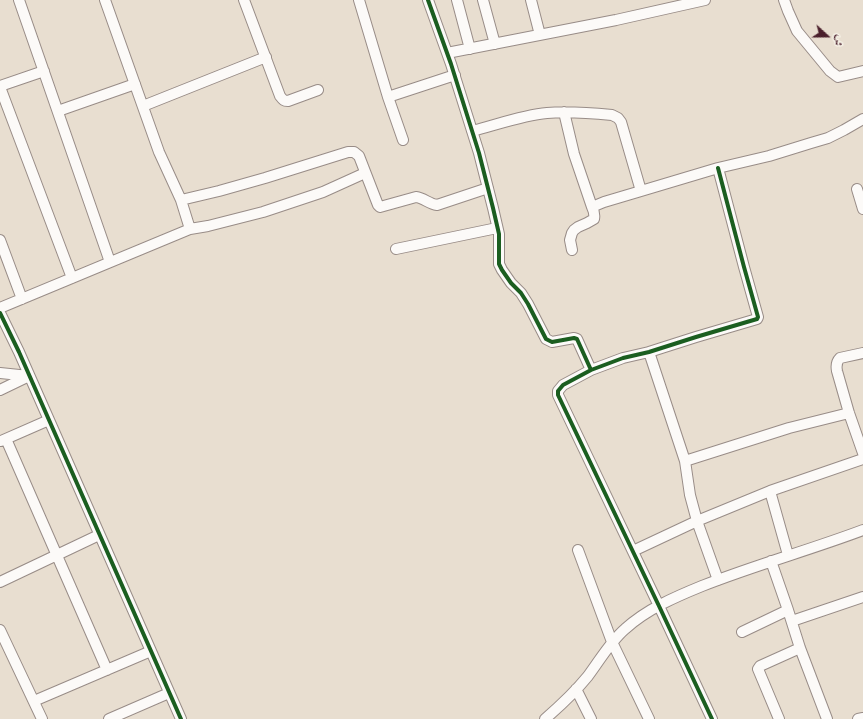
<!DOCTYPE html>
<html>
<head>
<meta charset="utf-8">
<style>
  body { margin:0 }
  #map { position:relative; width:863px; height:719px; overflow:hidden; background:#e8ded0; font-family:"IM FELL DW Pica",Amiri,serif }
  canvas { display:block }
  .north { position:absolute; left:807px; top:16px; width:40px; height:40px; -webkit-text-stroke:3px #f7f3e8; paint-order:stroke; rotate:111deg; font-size:11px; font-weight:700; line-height:16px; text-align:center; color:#4a1f2b }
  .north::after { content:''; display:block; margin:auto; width:14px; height:18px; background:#4a1f2b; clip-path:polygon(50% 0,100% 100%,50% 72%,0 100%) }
</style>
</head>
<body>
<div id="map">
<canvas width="863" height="719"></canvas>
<div class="north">ش</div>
</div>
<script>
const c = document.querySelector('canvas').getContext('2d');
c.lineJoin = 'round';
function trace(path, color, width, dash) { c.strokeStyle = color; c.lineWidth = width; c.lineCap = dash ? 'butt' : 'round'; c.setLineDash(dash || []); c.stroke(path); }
const street = new Path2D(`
  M19,0L110,262
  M105,0L159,152L181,200L190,229
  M244,0L280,96C283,100 284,101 288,101L318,90
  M359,0L388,97L403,140
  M428,0L451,64L479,153L493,208L499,234V264L502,270L511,283L521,293L528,304L546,339L552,342L574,338L577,339L591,370
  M457,0L470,49
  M483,0L495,44
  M531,0L540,35
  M784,0L788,11L797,31L830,71L838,77L863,71
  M447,53L616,20L705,0
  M0,86L44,71
  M0,87L72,278
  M388,97L455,75
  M143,106L266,57
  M58,111L135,84
  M564,112L574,154L592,207
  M472,131C496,125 523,115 547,113C569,111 591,113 612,115L618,118L621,122L641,191
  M857,189L863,209
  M181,200L219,191L265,178L348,152H354L359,156L378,205L380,207L416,197C424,198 429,204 437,205L488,188
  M0,240L22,299
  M396,249L497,228
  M572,250L570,240L572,233L574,230L578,227L587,223L594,219C595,214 594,211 592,207L604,202L641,191L718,168L769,156L811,143L828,138L844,130L863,119
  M0,308L190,229L208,226L263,212L323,192L365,173
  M0,313L19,352L181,719
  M649,352L685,461L690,495L697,521L718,580
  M863,353L840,358C836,362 836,366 837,371L849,413L863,453
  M0,373L29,376
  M0,390L29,376
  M6,439L107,670
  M1,441L49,420
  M685,461L789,428L849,413
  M770,491L788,555
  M578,550L612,642L649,719
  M633,551L697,521L770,491L863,459
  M771,561L788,610L800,648L827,719
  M0,582L99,535
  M792,621L863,597
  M0,630L42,719
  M742,632L788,610
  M576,689L591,719
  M34,701L151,651
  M109,719L169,693
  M545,719C560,706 575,692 588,676C600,660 610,642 625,629C647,609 675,597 702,586C755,565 810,550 863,530
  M712,719L659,606L558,395V391L563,385L591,370L623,358L649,352L696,337L757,319L758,317L744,267L718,168
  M779,719L758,669L760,666L800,648
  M858,719L863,718`);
trace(street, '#988c87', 12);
trace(street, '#fcfaf8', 10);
trace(new Path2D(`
  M428,0L451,64L479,153L493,208L499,234V264L502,270L511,283L521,293L528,304L546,339L552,342L574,338L577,339L591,370
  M0,313L19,352L181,719
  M712,719L659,606L558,395V391L563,385L591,370L623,358L649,352L696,337L757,319L758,317L744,267L718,168`), '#1b5e20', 4);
</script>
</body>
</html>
